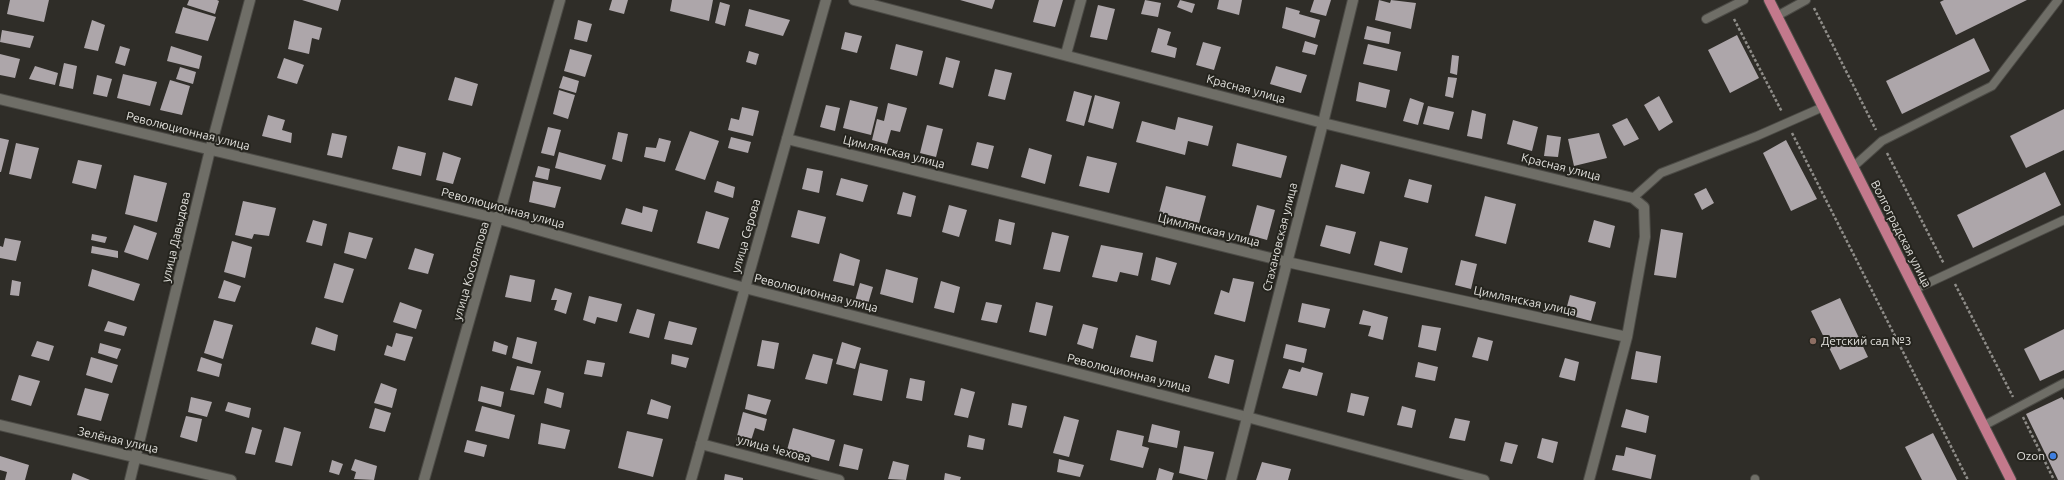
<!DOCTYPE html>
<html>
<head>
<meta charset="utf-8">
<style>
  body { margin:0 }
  canvas { display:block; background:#2f2d28 }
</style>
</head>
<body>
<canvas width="2064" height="480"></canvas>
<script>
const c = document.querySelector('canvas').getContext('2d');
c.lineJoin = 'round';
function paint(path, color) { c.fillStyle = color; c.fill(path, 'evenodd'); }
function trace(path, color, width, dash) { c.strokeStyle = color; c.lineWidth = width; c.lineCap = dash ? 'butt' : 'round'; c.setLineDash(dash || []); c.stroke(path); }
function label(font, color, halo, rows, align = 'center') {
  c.font = font + ' Ubuntu,sans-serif'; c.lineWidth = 4; c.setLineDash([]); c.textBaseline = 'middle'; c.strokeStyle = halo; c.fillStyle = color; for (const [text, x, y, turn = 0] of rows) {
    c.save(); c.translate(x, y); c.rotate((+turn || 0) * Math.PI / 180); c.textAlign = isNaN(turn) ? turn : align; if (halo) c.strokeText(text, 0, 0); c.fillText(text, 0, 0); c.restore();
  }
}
paint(new Path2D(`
  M10,0H49L44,22L7,14Z
  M189,0H217L219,1L215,14L187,5Z
  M302,0H341L338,11Z
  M612,0H628L624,14L609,10Z
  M672,0H713L709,21L670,11Z
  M960,0H995L992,9Z
  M1039,0H1063L1055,27L1033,22Z
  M1145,0L1161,3L1158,17L1141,14Z
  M1180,0L1195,4L1192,13L1177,7Z
  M1219,0H1242L1239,15L1217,9Z
  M1314,0H1331L1326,16L1310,12Z
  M1379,0L1390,3L1391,0L1416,3L1411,29L1375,20Z
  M1944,0H2027L1956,35L1940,2Z
  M720,2L730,5L725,26L715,23Z
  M1098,5L1115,9L1107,40L1090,37Z
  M183,7L216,17L208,41L175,33Z
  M1286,7L1300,11L1299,14L1320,20L1315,38L1282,28Z
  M749,9L790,20L783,36L745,26Z
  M92,20L105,25L98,51L84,48Z
  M294,20L322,28L319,40L312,38L309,54L288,49Z
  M578,20L592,24L587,42L574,39Z
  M1367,26L1391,32L1389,44L1364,39Z
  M1158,28L1171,32L1167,45L1177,48L1175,58L1151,52Z
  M2,30L34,36L30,48L0,42Z
  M845,32L862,36L857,53L841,49Z
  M1737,35L1759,78L1730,93L1708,50Z
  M1974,38L1990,71L1902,114L1886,81Z
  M1305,41L1318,45L1315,55L1302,52Z
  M1203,42L1221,47L1214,70L1196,65Z
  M896,44L923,51L917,76L890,69Z
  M1368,44L1401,52L1397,71L1363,64Z
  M120,46L130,49L125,66L115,63Z
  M171,46L202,56L199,69L167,61Z
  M570,49L592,55L585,77L564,71Z
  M749,51L759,54L756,65L746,62Z
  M0,54L20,59L15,78L0,75Z
  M1452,55L1459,56L1457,75L1450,73Z
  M946,57L960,61L953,88L939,84Z
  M284,58L304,65L297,84L277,78Z
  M64,63L77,66L73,89L59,86Z
  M35,66L58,73L55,85L29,79Z
  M1276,66L1307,75L1301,93L1270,84Z
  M180,67L196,72L193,84L176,79Z
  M995,69L1012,73L1005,100L988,96Z
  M123,74L157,82L150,106L117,98Z
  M97,75L112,79L107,97L93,94Z
  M563,76L579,81L576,93L559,88Z
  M455,77L478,84L472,106L448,100Z
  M1448,77L1457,78L1453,98L1445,96Z
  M170,80L190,86L182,115L160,110Z
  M1359,82L1390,90L1386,108L1356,101Z
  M559,90L575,95L568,119L553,114Z
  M1074,91L1092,96L1084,126L1066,121Z
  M1095,95L1120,102L1113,129L1088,122Z
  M1659,96L1673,122L1659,131L1644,105Z
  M1410,98L1424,103L1418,125L1403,121Z
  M850,100L878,107L871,135L843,128Z
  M888,103L907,108L900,132L891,130L887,144L872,140L877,119L884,121Z
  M826,105L840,108L835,131L820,127Z
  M1428,106L1454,112L1449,130L1423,124Z
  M742,107L759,111L753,136L728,130L731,118L739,120Z
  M2064,109V150L2026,168L2010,136Z
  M1472,110L1486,114L1482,139L1467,136Z
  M268,115L285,120L282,130L292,133L291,143L262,136Z
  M1178,117L1213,126L1208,146L1188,141L1185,155L1136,142L1142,121L1175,130Z
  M1627,118L1639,139L1624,146L1612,125Z
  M1513,120L1538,127L1532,151L1507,144Z
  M927,125L943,129L936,157L920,153Z
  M548,127L561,130L554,156L541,153Z
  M690,131L719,141L705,180L675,170Z
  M618,132L628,134L622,162L612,159Z
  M332,133L347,136L342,158L327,155Z
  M1599,133L1607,158L1574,166L1568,139Z
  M1547,135L1561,137L1558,157L1544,156Z
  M731,137L751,142L748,153L728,148Z
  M0,138L9,140L1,172H0Z
  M659,138L671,141L665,162L644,157L646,147L656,148Z
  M1786,140L1817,199L1791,211L1763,153Z
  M977,142L994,146L988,169L971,165Z
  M16,143L39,148L31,179L9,174Z
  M1237,143L1287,156L1281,178L1232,166Z
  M398,146L426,153L421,176L392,169Z
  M1029,148L1052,155L1045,184L1021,177Z
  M443,152L461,158L453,184L436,180Z
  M559,152L606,165L601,180L555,168Z
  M1087,156L1117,163L1109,193L1079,186Z
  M78,160L102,165L96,189L72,183Z
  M1341,164L1370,172L1364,194L1335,187Z
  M538,166L550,169L548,180L535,177Z
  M807,168L823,171L819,193L802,189Z
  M2045,172L2061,205L1973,248L1957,215Z
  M134,175L167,183L157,222L125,214Z
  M841,178L868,185L863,202L836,195Z
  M1409,179L1432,185L1428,203L1404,197Z
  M533,181L561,187L555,208L529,202Z
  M717,181L735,187L733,198L714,192Z
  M1166,186L1206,196L1199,223L1159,213Z
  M1706,188L1714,203L1702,210L1694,194Z
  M903,192L916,196L911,217L897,214Z
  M1485,196L1516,204L1506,244L1475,236Z
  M243,201L276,208L269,236L254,234L252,239L235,235Z
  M949,205L967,210L959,237L942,232Z
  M1257,205L1275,210L1267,240L1249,235Z
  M643,206L658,210L652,232L621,224L626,208L642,213Z
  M798,210L826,217L819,244L791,237Z
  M706,211L729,218L719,249L697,243Z
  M999,219L1015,223L1011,245L995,241Z
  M313,220L327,224L322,246L306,242Z
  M1594,220L1615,226L1610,248L1588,242Z
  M134,225L157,233L148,260L124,252Z
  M1326,225L1356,232L1350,254L1320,246Z
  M1661,229L1683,233L1676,278L1654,275Z
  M349,232L373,238L366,259L344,253Z
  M1052,232L1069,236L1060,272L1043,269Z
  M92,234L107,237L105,243L91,240Z
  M5,238L21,241L16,261L0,258V246L3,247Z
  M232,241L252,247L245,278L224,272Z
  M1380,241L1408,248L1402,273L1374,265Z
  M1101,245L1143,253L1138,276L1120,272L1117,282L1092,277Z
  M92,246L118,251V258L91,253Z
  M415,248L434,254L428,274L408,269Z
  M840,253L860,260L854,286L833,281Z
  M1156,257L1177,263L1170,285L1151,280Z
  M1461,260L1477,264L1471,289L1455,285Z
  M334,263L354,269L343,303L324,298Z
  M92,269L140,284L134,301L88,286Z
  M886,269L918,278L913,303L880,294Z
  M510,275L535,280L531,302L505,297Z
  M1233,278L1254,282L1245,322L1214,314L1221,290L1229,293Z
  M12,280L21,282L19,296L10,295Z
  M224,280L241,286L235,302L218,298Z
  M941,281L960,287L954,313L934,308Z
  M860,283L873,287L868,304L855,301Z
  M555,288L572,293L566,314L554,310L557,300H551Z
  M1570,295L1596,302L1591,321L1565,314Z
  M589,296L622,304L617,322L597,317L595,324L583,320Z
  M1840,298L1868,357L1840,370L1811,311Z
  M400,302L422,310L416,329L393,322Z
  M986,302L1002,305L997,323L981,320Z
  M1036,302L1053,306L1046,336L1029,332Z
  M1302,303L1330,309L1325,328L1298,322Z
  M637,309L655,314L649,338L629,333Z
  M1363,310L1388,317L1383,340L1368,336L1371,326L1359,324Z
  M214,320L233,325L223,359L204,353Z
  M108,321L127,327L124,336L104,331Z
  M669,321L697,328L692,345L664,339Z
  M1083,324L1098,328L1093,349L1077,344Z
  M1422,325L1441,328L1436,351L1418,347Z
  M316,327L338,335L335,351L311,344Z
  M2064,329V370L2040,381L2024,349Z
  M396,333L413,337L405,361L384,355L387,345L392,347Z
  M1136,335L1157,341L1153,362L1130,357Z
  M517,337L537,342L532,364L512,358Z
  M1478,337L1493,341L1488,361L1472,357Z
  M762,340L779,343L774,369L757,366Z
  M37,341L54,346L49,361L31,356Z
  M494,341L508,346L506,355L492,351Z
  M842,342L861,348L855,369L836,364Z
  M100,343L121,349L117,359L98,353Z
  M1286,344L1307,349L1304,363L1283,358Z
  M1636,351L1661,356L1657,383L1631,379Z
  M672,354L689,358L686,368L671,364Z
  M813,354L833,359L827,384L805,379Z
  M1215,355L1234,360L1229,384L1208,378Z
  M91,357L118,365L112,383L86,375Z
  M201,357L222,364L219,377L197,371Z
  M1565,358L1579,362L1575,381L1559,377Z
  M587,360L605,363L602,377L584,374Z
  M1418,362L1438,367L1435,381L1415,377Z
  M860,363L888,370L882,401L853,395Z
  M517,366L541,371L534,395L510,390Z
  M1302,367L1323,373L1317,396L1282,388L1289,369L1300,372Z
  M19,375L40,381L31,406L11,400Z
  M910,378L925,381L922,401L906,398Z
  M381,383L397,389L392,408L374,403Z
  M481,386L504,392L501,407L478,401Z
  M85,388L109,394L101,421L77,415Z
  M547,388L564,393L561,408L544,403Z
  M961,388L975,392L968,418L954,415Z
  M1351,393L1369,397L1364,416L1347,412Z
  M748,394L771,400L766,415L745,409Z
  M191,397L212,402L207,417L188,412Z
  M2062,397L2064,400V480H2058L2026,414Z
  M651,399L671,406L668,419L647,414Z
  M228,402L251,408L249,418L225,411Z
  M1012,403L1027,406L1022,428L1008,425Z
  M482,406L515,415L509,439L475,431Z
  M1402,406L1416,410L1412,428L1397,425Z
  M375,408L391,413L385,432L369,428Z
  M1626,409L1649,416L1646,433L1621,427Z
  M743,412L767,419L764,431L755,428L750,444L736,440Z
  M186,416L202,419L197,442L180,437Z
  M1064,416L1079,420L1069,457L1053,453Z
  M1455,418L1470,421L1465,441L1449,438Z
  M541,423L570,430L565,449L538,444Z
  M1152,424L1180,431L1177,448L1148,442Z
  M252,427L262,430L255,455L245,453Z
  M284,427L301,432L292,466L275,462Z
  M793,428L835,440L829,461L787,450Z
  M1117,430L1144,436L1142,446L1149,448L1143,468L1110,460Z
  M627,431L663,439L653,477L618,468Z
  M1933,433L1957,480H1922L1905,447Z
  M969,435L985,439L983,450L967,447Z
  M1542,438L1558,442L1553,463L1537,458Z
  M467,440L487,445L484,457L464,452Z
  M1505,442L1518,445L1512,464L1500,461Z
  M844,444L863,449L858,470L839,466Z
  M1184,446L1214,452L1207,480L1179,473Z
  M1626,447L1656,455L1651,479L1612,470L1616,455L1624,456Z
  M0,456L29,465L25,480H5L7,472L0,470Z
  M355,459L377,466L374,480L354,479L356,472L351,470Z
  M1059,459L1084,465L1080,477L1057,472Z
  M332,460L343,464L339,475L329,472Z
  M893,461L909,465L906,480L888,479Z
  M1262,462L1291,469L1288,480H1256Z
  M1159,468L1174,473L1172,480H1156Z
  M73,473L90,480H71Z
  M945,473L961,477L960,480H944Z
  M725,474L743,478V480H724Z`), '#ada6aa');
const lane = new Path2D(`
  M1777,16L1806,0
  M1706,19L1744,0
  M1853,167L1882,141L1992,86L2058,0
  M1633,198L1661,173L1757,136L1823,107
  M1915,289L2064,220
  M1983,426L2064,383
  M1755,479V480`);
const street = new Path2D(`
  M854,0L1323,123L1633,198L1644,207L1645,237L1627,337L1589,480
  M1066,54L1081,0
  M0,99L499,219L745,288L1247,417L1484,480
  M787,139L1287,262L1627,337
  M0,425L231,480
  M701,444L839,480
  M130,480L210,150L250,0
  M424,480L560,0`);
const secondary = new Path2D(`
  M691,480L826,0
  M1231,480L1323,123L1353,0`);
const primary = new Path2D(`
  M1769,0L2011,480`);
trace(lane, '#4c4b46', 10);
trace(street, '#4c4b46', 12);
trace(secondary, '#4c4b46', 12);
trace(primary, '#4c4b46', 12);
trace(new Path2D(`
  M1814,8L1876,130
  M1734,19L1782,112
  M1792,133L1968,480
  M1887,153L1944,264
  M1955,284L2013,397
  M2023,417L2054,480`), '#8f8d89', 2.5, [3, 2]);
trace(lane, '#6f6e67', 8);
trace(street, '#6f6e67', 10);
trace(secondary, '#6f6e67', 10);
trace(primary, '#c3798c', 10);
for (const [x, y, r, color] of [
  [1813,341,4,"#8d6e63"],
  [2053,456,4,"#3f7fe0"]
]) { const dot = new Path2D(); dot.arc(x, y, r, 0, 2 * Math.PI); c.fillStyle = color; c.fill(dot); trace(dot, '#25241e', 1.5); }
label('12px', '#e1e0dc', '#25241e', [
  ["Красная улица",1246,89,15],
  ["Революционная улица",188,131,14],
  ["Цимлянская улица",894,152,14],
  ["Красная улица",1561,167,14],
  ["Революционная улица",503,208,15],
  ["Цимлянская улица",1209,230,14],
  ["Волгоградская улица",1901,234,63],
  ["улица Серова",746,236,-74],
  ["улица Давыдова",176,237,-77],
  ["Стахановская улица",1280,237,-76],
  ["улица Косолапова",471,271,-74],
  ["Революционная улица",816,293,14],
  ["Цимлянская улица",1525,301,12],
  ["Революционная улица",1129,373,14],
  ["Зелёная улица",118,440,13],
  ["улица Чехова",774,449,15]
]);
label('12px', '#e1e0dc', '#25241e', [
  ["Детский сад №3",1821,341],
  ["Ozon",2045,456,"right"]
], 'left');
</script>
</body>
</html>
